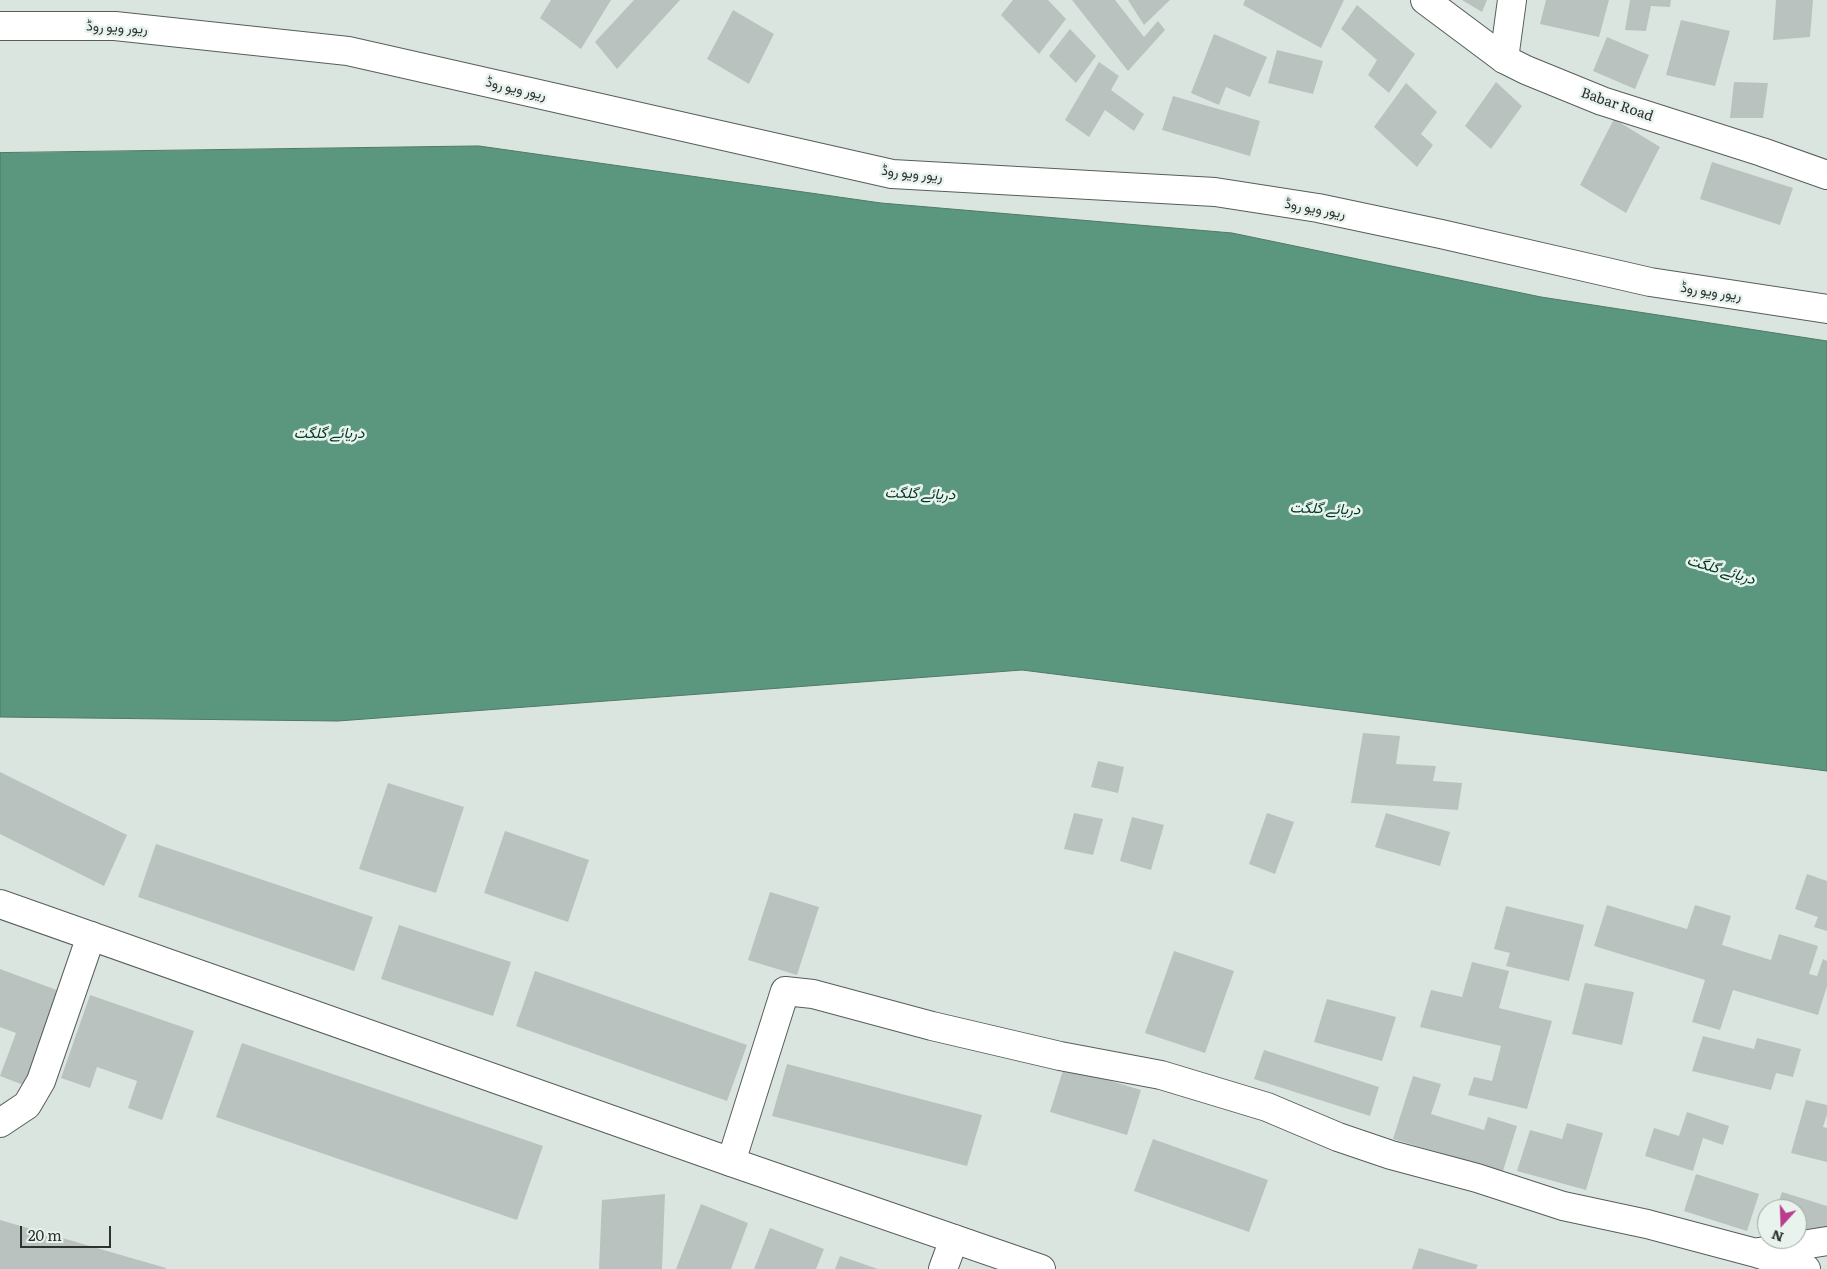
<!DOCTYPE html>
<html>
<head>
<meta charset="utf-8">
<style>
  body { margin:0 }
  #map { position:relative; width:1827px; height:1269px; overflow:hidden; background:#dbe5e0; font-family:Literata,serif }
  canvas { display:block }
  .north { position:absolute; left:1757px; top:1199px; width:50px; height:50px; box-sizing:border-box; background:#e8f3ee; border:1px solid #9ea6a2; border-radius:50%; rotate:200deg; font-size:14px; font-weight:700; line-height:20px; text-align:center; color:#2e3230 }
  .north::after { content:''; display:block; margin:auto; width:18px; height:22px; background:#b93d8c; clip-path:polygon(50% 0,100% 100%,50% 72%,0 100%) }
  .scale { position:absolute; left:20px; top:1226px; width:91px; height:22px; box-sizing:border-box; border:2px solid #2e3230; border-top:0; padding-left:6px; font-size:15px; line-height:18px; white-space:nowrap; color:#2e3230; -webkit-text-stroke:4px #e8f3ee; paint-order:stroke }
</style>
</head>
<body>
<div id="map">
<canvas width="1827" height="1269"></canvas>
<div class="north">N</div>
<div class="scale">20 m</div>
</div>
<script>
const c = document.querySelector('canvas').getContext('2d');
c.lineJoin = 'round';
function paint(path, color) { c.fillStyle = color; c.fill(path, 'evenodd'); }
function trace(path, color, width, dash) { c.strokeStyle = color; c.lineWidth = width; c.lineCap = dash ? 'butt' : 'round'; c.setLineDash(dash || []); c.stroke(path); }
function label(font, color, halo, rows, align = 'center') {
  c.font = font + ' Literata,Vazirmatn,serif'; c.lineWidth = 5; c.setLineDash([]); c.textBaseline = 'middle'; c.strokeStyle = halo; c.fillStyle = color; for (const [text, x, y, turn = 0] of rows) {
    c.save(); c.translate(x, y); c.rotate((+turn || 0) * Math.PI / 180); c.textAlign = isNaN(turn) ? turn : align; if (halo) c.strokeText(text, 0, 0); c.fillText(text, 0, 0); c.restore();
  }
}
const water = new Path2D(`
  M479,146L881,203L1232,233L1541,297L1827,341V771L1022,670L338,721L0,717V153Z`);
paint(water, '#5b977e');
trace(water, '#4e7967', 1);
paint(new Path2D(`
  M551,0H611L581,49L540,18Z
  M634,0H680L617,69L595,42Z
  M1013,0H1048L1066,19L1039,54L1001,15Z
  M1072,0H1115L1144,37L1158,21L1165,30L1128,71Z
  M1128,0H1170L1144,25Z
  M1245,0H1344L1321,48L1243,5Z
  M1462,0H1487L1482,12Z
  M1546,0H1609L1599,37L1540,24Z
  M1630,0H1671L1670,7L1651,6L1646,31L1625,30Z
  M1776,0H1813L1810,37L1773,40Z
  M1357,5L1415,54L1389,93L1368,75L1377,60L1341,29Z
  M733,10L774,34L749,84L707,59Z
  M1681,20L1730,31L1715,86L1666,75Z
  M1070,29L1096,56L1076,83L1049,56Z
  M1214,34L1267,57L1250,97L1226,87L1219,105L1191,93Z
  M1607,37L1649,55L1635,89L1593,71Z
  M1277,50L1323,61L1313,94L1268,83Z
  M1099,62L1119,76L1111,90L1144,114L1134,131L1105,110L1089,137L1065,120Z
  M1496,82L1522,106L1491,149L1465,126Z
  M1734,82L1768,83L1763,118H1730Z
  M1406,83L1437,112L1421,134L1433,145L1417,167L1374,127Z
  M1173,96L1260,121L1250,156L1162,130Z
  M1614,119L1660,147L1626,213L1580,185Z
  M1712,162L1793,188L1780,225L1700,199Z
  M1363,733L1400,736L1396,764L1436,766L1433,781L1462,783L1458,810L1351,803Z
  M1098,761L1124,767L1118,793L1091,787Z
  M0,772L127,835L104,886L0,834Z
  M388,783L464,807L436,893L359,869Z
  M1074,813L1103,819L1093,855L1064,849Z
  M1267,813L1294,822L1275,874L1249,864Z
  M1386,813L1450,832L1440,866L1375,847Z
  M1132,817L1164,825L1151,870L1120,861Z
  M505,831L589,860L568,922L484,893Z
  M156,844L373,917L354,971L138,897Z
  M1807,874L1827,881V931L1814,927L1818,917L1795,909Z
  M770,892L819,907L797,975L748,960Z
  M1607,905L1687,929L1695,905L1731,916L1722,945L1771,960L1779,934L1818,946L1809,974L1817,976L1823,959L1827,961V986L1818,1015L1733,990L1720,1030L1692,1022L1705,980L1594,946Z
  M1506,906L1584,925L1569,981L1506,966L1510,953L1494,949Z
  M399,925L511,962L493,1016L381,979Z
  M1174,951L1234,971L1205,1053L1145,1033Z
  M1472,962L1509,971L1499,1008L1552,1021L1527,1109L1468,1095L1474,1077L1492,1081L1501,1046L1420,1027L1431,990L1462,997Z
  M0,969L62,992L26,1086L0,1076L16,1033L0,1027Z
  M535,971L747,1045L727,1101L516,1026Z
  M1585,983L1634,992L1622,1045L1572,1034Z
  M90,995L194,1031L162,1120L128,1108L137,1081L97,1067L90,1088L61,1078Z
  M1327,999L1396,1017L1382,1061L1314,1042Z
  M1703,1036L1754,1049L1757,1038L1801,1049L1793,1077L1776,1073L1771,1090L1692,1071Z
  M242,1043L543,1146L517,1220L216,1117Z
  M1264,1050L1379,1087L1370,1116L1254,1079Z
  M787,1064L982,1115L967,1166L772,1116Z
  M1064,1067L1141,1090L1127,1135L1050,1112Z
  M1413,1076L1441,1084L1431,1114L1484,1130L1488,1117L1517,1126L1503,1171L1393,1139Z
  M1806,1100L1827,1105V1114L1823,1127L1827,1128V1162L1791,1153Z
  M1687,1112L1729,1126L1723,1145L1703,1138L1693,1171L1645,1156L1654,1128L1679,1136Z
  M1567,1123L1603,1133L1586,1190L1517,1171L1530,1130L1562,1139Z
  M1153,1139L1268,1180L1249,1232L1134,1191Z
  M1696,1174L1759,1194L1747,1231L1684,1211Z
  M1782,1192L1827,1206V1244L1797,1234V1209H1776Z
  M665,1194L662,1269H599L602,1200Z
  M701,1204L748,1223L731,1269H676Z
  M0,1220L166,1268V1269H0Z
  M770,1228L824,1249L816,1269H754Z
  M1419,1248L1478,1265L1476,1269H1412Z
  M840,1256L878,1269H835Z`), '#b9c2be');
const street = new Path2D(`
  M1504,59L1512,0
  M0,1123L27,1105L41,1081L91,936
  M731,1162L785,991L813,994L932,1026L1060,1056L1161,1075L1267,1107L1338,1137L1391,1155L1477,1178L1563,1206L1647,1224L1756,1253L1806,1269
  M1759,1252L1827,1241
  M943,1269L954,1239`);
const secondary = new Path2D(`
  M1425,0L1504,59L1526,70L1602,101L1762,152L1827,175`);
const primary = new Path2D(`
  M0,904L731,1162L1041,1269`);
const highway = new Path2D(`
  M0,26H115L348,51L892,174L1215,192L1318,208L1441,234L1650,282L1827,309`);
trace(street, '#565e5a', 30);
trace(secondary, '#565e5a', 30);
trace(primary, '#565e5a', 30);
trace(highway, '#565e5a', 30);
trace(street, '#fff', 28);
trace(secondary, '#fff', 28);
trace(primary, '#fff', 28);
trace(highway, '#fff', 28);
label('14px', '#2e3230', '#e8f3ee', [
  ["ریور ویو روڈ",117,28,3],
  ["ریور ویو روڈ",516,89,13],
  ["Babar Road",1617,105,19],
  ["ریور ویو روڈ",912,174,6],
  ["ریور ویو روڈ",1315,209,10],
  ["ریور ویو روڈ",1711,292,8]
]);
label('italic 15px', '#003725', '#e8f3ee', [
  ["دریائے گلگت",329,434],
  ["دریائے گلگت",920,494,2],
  ["دریائے گلگت",1325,509,2],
  ["دریائے گلگت",1721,570,17]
]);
</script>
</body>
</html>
